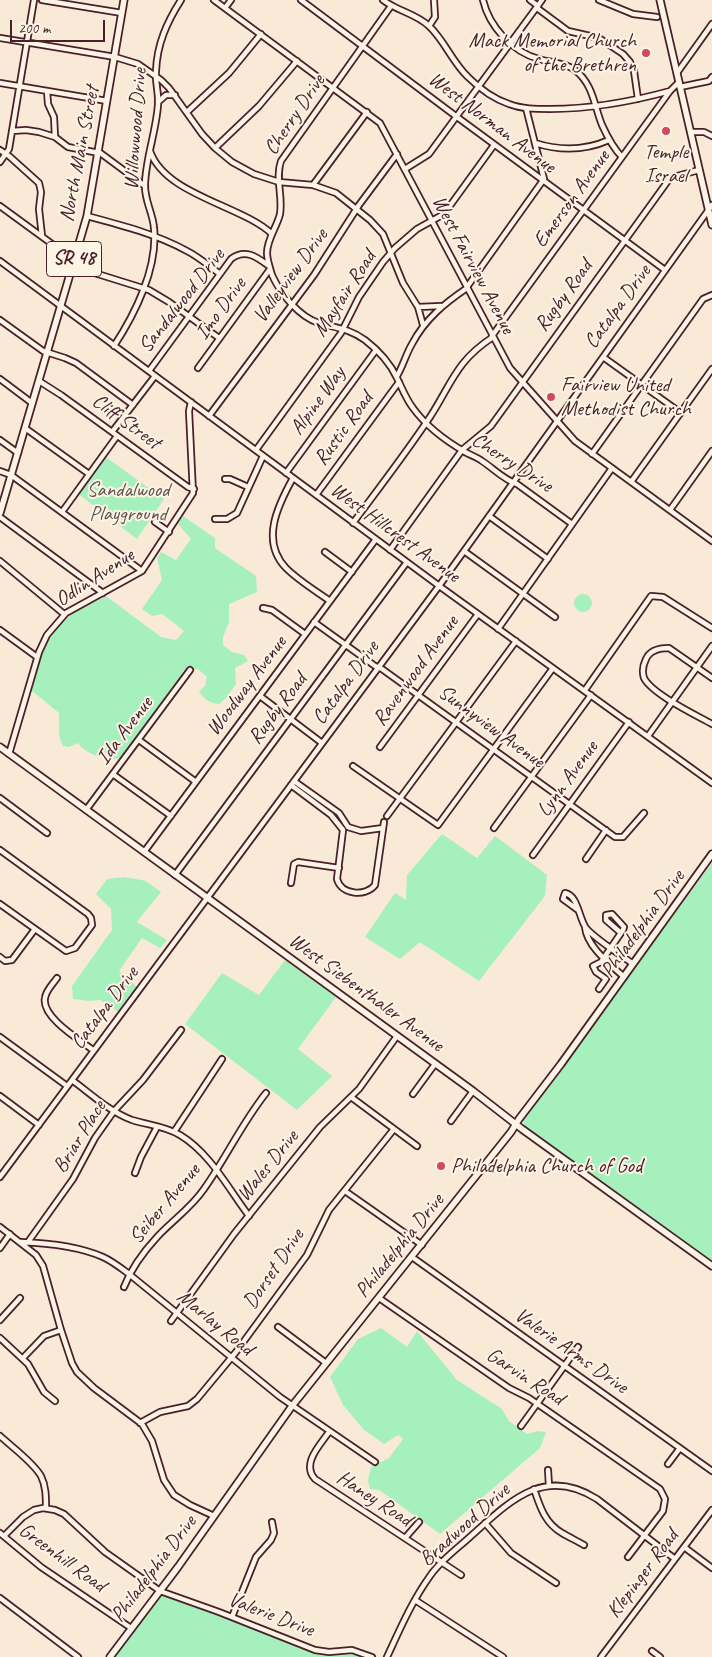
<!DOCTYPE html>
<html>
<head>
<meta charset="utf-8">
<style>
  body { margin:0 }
  #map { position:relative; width:712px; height:1657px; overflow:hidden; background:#f9ead7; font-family:Caveat,sans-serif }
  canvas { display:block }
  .scale { position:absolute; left:10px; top:20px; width:95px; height:22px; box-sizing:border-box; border:2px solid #4a1f2b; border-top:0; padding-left:6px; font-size:15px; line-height:18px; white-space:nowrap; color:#4a1f2b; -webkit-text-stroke:4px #fcf5e5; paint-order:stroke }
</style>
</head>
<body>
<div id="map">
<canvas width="712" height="1657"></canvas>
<div class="scale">200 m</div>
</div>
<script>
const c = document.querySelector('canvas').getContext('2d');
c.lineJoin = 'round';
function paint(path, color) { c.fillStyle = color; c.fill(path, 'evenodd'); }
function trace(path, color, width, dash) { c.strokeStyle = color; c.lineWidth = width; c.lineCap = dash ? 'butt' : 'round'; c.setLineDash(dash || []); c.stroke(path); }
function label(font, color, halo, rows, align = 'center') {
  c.font = font + ' Caveat,sans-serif'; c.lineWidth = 4; c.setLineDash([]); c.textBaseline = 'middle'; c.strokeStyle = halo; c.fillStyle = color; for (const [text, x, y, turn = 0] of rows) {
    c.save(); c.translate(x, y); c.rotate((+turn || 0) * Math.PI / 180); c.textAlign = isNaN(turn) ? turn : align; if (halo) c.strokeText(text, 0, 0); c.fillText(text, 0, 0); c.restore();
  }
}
paint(new Path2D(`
  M103,455L164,499L137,539L76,492Z
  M183,516L215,538V548L256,576L257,592L229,604V622L223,637V645L232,652L244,655L248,661L235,668L236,684L226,698L219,704C210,703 203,699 199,691L205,686L207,677L198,669L184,670L173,690L122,759C106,758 88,757 78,743L69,747L63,746L59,736V713L31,690C39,663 46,633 71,615C81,607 95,602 106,596L161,637L176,640L184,631L162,614L152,616L142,609L162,580L157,558L161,552L176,560L191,539L178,524Z
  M574 603a9 9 0 1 1 18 0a9 9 0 1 1-18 0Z
  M442,834L477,858L495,836L547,875L545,896L479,981L420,942L400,959L365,937L395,893L406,900L407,875Z
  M712,863V1261L524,1126L523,1119Z
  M125,877L146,881L161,892L137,922L167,940L160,948L142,938L119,971L137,987L119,1012L100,1000L90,1001L73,999L72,986L112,930L111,909L96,894L107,879Z
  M285,960L336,997L298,1049L332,1076L297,1110L185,1024L222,973L259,995Z
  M381,1328L407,1347L417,1331L457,1380L502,1409L509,1421L527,1434L538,1431L546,1432L540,1448L440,1534L379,1490L370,1489L368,1481L371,1467L389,1458L403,1439L398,1435L384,1444L364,1430L343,1405L330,1377L358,1339Z
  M162,1593L314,1653L358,1655L363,1657H115Z`), '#a6f0be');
const minor = new Path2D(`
  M42,0L122,13
  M214,0L380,123L510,368L575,441L712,541
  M301,0L457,117L665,270
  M383,0C397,11 415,13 429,26C445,41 452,62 468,77C479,88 494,99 509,104C522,109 536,109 550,109C591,109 630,102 670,91
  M483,0C489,26 512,52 539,59C551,63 564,62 575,70C593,84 594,105 602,125C607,136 613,148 622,157
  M530,0L538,6
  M599,0L633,14L657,17
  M391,6L281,161C275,178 283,196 280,214C277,227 267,239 267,253C267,260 270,268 272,275C280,293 299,317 319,323C337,328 350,329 365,340C378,350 390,363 397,378C402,388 406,399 413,408C426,426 446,441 465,452C470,455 477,457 482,461C493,468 504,480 517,484L572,524
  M225,8L231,0
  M537,8L568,31L599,38L623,54L630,62L634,71L638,99
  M429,26L435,17L434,0
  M0,38L115,57L138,64L161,80L169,88L202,134L215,148L232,162L254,174L279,182L313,185L336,193L370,220L383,234L403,283L418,307L423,325
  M677,73L712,24
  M0,83L107,101
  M680,87L709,81L712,77
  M47,91L48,104L54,117L55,137
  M158,102L166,95H175
  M187,112L229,73L261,34
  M12,131L26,130L39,132L55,137L68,147L99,153
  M691,132H704L712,136
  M535,143C560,151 584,151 609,140
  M215,148L259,106L297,61
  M0,150L9,156L39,183L41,192L39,209L42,236
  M150,151C165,195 241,205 272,234
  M99,152L145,186
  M0,162L9,149L34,0
  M405,169L429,154L542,0
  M313,185L367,112
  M0,206L74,260
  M87,216C121,225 156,234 187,251C199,257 209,266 220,274
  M0,261L442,588L712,783
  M72,266L149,290L169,302L219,338
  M467,287L544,179L526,108
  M418,307L441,306
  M0,320L43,351L65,358L76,363L133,405
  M492,336L670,91L679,82
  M114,346C135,314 158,268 154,228C153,213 144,200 145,184C146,157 156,132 158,105C159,94 155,82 156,71C157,44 167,22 181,0
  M603,357L681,413
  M198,368L270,269
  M149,371L231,259C245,248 257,257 269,266
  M397,376C403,366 406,354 412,344C425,319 445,303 467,288
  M0,379L32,403
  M39,381L61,395L188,487L194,489
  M209,416L314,275L359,205L397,154
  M25,428L89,474
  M112,432L155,376
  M0,440L18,453
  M256,450L341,333L359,297L383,262L395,248L417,229L444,214L494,145
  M592,454L703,299L712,295
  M0,471L11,475L142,571
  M286,473L376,350
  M293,478C278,505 260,541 286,568C299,581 316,591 330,601
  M225,479H230L248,487
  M631,482L712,369
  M316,495L399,382
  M670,510L712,451
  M62,512L117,436
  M489,516L548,559
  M0,517L103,593
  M215,519H227L237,513L263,456
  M155,522L169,532
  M353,523C379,488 406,453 430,417C452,383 456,361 493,337
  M390,550L462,450L491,426L670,178L699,170
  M464,551L555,617
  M325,552L352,572
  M0,561L64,614
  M263,608L272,610L305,634
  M314,622L375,666L382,669L615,837H623L644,813
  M498,629L612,468
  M0,630L37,657
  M712,678L669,648C660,648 650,650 646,659C643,665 642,672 644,678C652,694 696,715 712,724
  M585,690L651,596L663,597L712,628
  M260,696L322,743
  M648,736L712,646
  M139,740L196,782
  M380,747L478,614
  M9,754L39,652L47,635L66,613L142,571L193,493L189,411L191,402
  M353,766L438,825L553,668
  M114,775L171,816
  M294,781L339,813L348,827L361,831L383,828
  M291,785L331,815L343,830L337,879C341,895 366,897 375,885L384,822
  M0,798L47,833
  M86,810L190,670
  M387,816L516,641
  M494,828L591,695
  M0,850L88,914L91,918L92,925L75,948L66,951L0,904
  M144,852L376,539
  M533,855L629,722
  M586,859L606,830
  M175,875L407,562
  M291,883L294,864L298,862L339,868
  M578,910L563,899L565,893C578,895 579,919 586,928C595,939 621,955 633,964
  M585,927C587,947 610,964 624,977
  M0,957L5,961L12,960L35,929
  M57,978C53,984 46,990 45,998C41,1017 80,1040 93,1050
  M599,989L606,979L596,972L593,966L601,962L623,930L624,927L612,914L606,915V920L621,933
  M0,1037L67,1086
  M72,1080C91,1094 110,1112 132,1120C148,1125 165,1126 180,1135C210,1153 228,1188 249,1216
  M413,1094L435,1064
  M0,1096L39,1125
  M351,1097L417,1146
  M451,1121L473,1091
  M174,1132L222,1059
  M135,1173L141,1157L157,1127
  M0,1177L439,586L712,205
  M345,1191L422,1245
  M0,1227L36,1255L43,1266L61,1330L72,1363L77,1372L94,1388L142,1424L152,1441L164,1480L174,1495L190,1505L214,1516
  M21,1242C47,1243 78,1246 103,1257C112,1261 121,1268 129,1274L280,1397L375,1462
  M28,1242L73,1179L95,1138L114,1111L143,1080L181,1030
  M0,1248L10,1234
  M412,1257L712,1471
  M124,1287C131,1269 145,1250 158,1236C173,1220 191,1208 204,1189C226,1158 242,1123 266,1093
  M379,1298L509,1388L529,1398L660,1489L665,1499L663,1511L628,1557
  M0,1320L20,1298
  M171,1321L234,1234L320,1127L359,1089L397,1036
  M278,1327L326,1363
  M0,1338L28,1364L44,1392L55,1401
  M23,1358L44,1336L61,1330
  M140,1423L160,1412L188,1406L197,1399L236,1352L307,1255L329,1210L394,1129
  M521,1426L578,1347
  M329,1432C320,1445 301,1464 315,1479L461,1575
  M0,1436C12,1447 33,1462 41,1476C46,1486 46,1497 46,1508
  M668,1464L680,1448
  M548,1470L549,1486
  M534,1489C540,1507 545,1523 562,1533C569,1537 577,1541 584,1545
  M485,1523L511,1553L556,1583
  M0,1533L41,1567L131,1628
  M4,1536L23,1517L34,1510L43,1508L55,1510L64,1514L105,1552L160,1591L219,1612L315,1650L329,1652L352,1650L372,1657
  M405,1538L419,1522
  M684,1547L712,1568
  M0,1598L78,1657
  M415,1600L503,1657
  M232,1617L256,1557L271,1540L274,1533L272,1522
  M652,1651L660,1657
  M387,1657C400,1629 412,1601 430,1576C441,1560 457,1549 471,1536C509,1502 544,1465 597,1499L675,1559
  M601,1657L712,1510`);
const major = new Path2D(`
  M660,0L712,225
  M0,513L87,216L124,0
  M0,747L473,1091L522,1129L712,1266
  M110,1657L178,1567L292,1406L511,1132L519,1119L561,1064L712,854`);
trace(minor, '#4a1f2b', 8);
trace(major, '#4a1f2b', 9);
trace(minor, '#fcf5e5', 4.5);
trace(major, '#fcf5e5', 5.5);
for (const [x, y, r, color] of [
  [646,53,5,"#d1495b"],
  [666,131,5,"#d1495b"],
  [551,397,5,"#d1495b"],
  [441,1166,5,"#d1495b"]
]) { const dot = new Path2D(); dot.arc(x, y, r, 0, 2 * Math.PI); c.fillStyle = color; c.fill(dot); trace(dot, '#fcf5e5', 2); }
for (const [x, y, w] of [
  [74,259,55]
]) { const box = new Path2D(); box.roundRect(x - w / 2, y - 17.5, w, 35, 4); c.fillStyle = '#fcf5e5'; c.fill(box); trace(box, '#4a1f2b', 1); }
label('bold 20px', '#4a1f2b', null, [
  ["SR 48",74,259]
]);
label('21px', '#4a1f2b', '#fcf5e5', [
  ["Mack Memorial Church",636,41,"right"],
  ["of the Brethren",636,65,"right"],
  ["Temple",666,152,"center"],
  ["Israel",666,176,"center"],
  ["Fairview United",561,385],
  ["Methodist Church",561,409],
  ["Philadelphia Church of God",451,1166]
], 'left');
label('21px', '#4a1f2b', '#fcf5e5', [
  ["Cherry Drive",295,115,-56],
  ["West Norman Avenue",492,123,37],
  ["Willowwood Drive",136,129,-86],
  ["North Main Street",80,154,-79],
  ["Emerson Avenue",572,199,-54],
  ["West Fairview Avenue",473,265,62],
  ["Valleyview Drive",291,276,-54],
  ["Mayfair Road",345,294,-57],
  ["Rugby Road",564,296,-54],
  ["Sandalwood Drive",182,301,-52],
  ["Catalpa Drive",618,307,-54],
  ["Imo Drive",221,309,-54],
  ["Alpine Way",318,401,-54],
  ["Cliff Street",126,422,36],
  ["Rustic Road",344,429,-54],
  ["Cherry Drive",512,463,33],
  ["West Hillcrest Avenue",395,533,36],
  ["Odlin Avenue",95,578,-33],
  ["Ravenwood Avenue",416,671,-54],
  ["Catalpa Drive",346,683,-54],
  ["Woodway Avenue",247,686,-53],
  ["Rugby Road",278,709,-53],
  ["Sunnyview Avenue",491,727,36],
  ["Ida Avenue",125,731,-53],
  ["Lynn Avenue",568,779,-54],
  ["Philadelphia Drive",643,924,-54],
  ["West Siebenthaler Avenue",366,993,36],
  ["Catalpa Drive",105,1008,-53],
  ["Briar Place",80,1137,-58],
  ["Wales Drive",268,1166,-51],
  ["Seiber Avenue",165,1204,-50],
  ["Philadelphia Drive",400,1246,-51],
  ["Dorset Drive",274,1269,-56],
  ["Marlay Road",215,1323,39],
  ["Valerie Arms Drive",571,1351,35],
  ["Garvin Road",525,1377,33],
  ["Haney Road",374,1499,33],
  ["Bradwood Drive",465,1525,-42],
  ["Greenhill Road",62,1558,36],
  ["Philadelphia Drive",154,1569,-53],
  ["Klepinger Road",643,1574,-53],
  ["Valerie Drive",271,1615,21]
]);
label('21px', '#615350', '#fcf5e5', [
  ["Sandalwood",128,490],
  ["Playground",128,514]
]);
</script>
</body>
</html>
